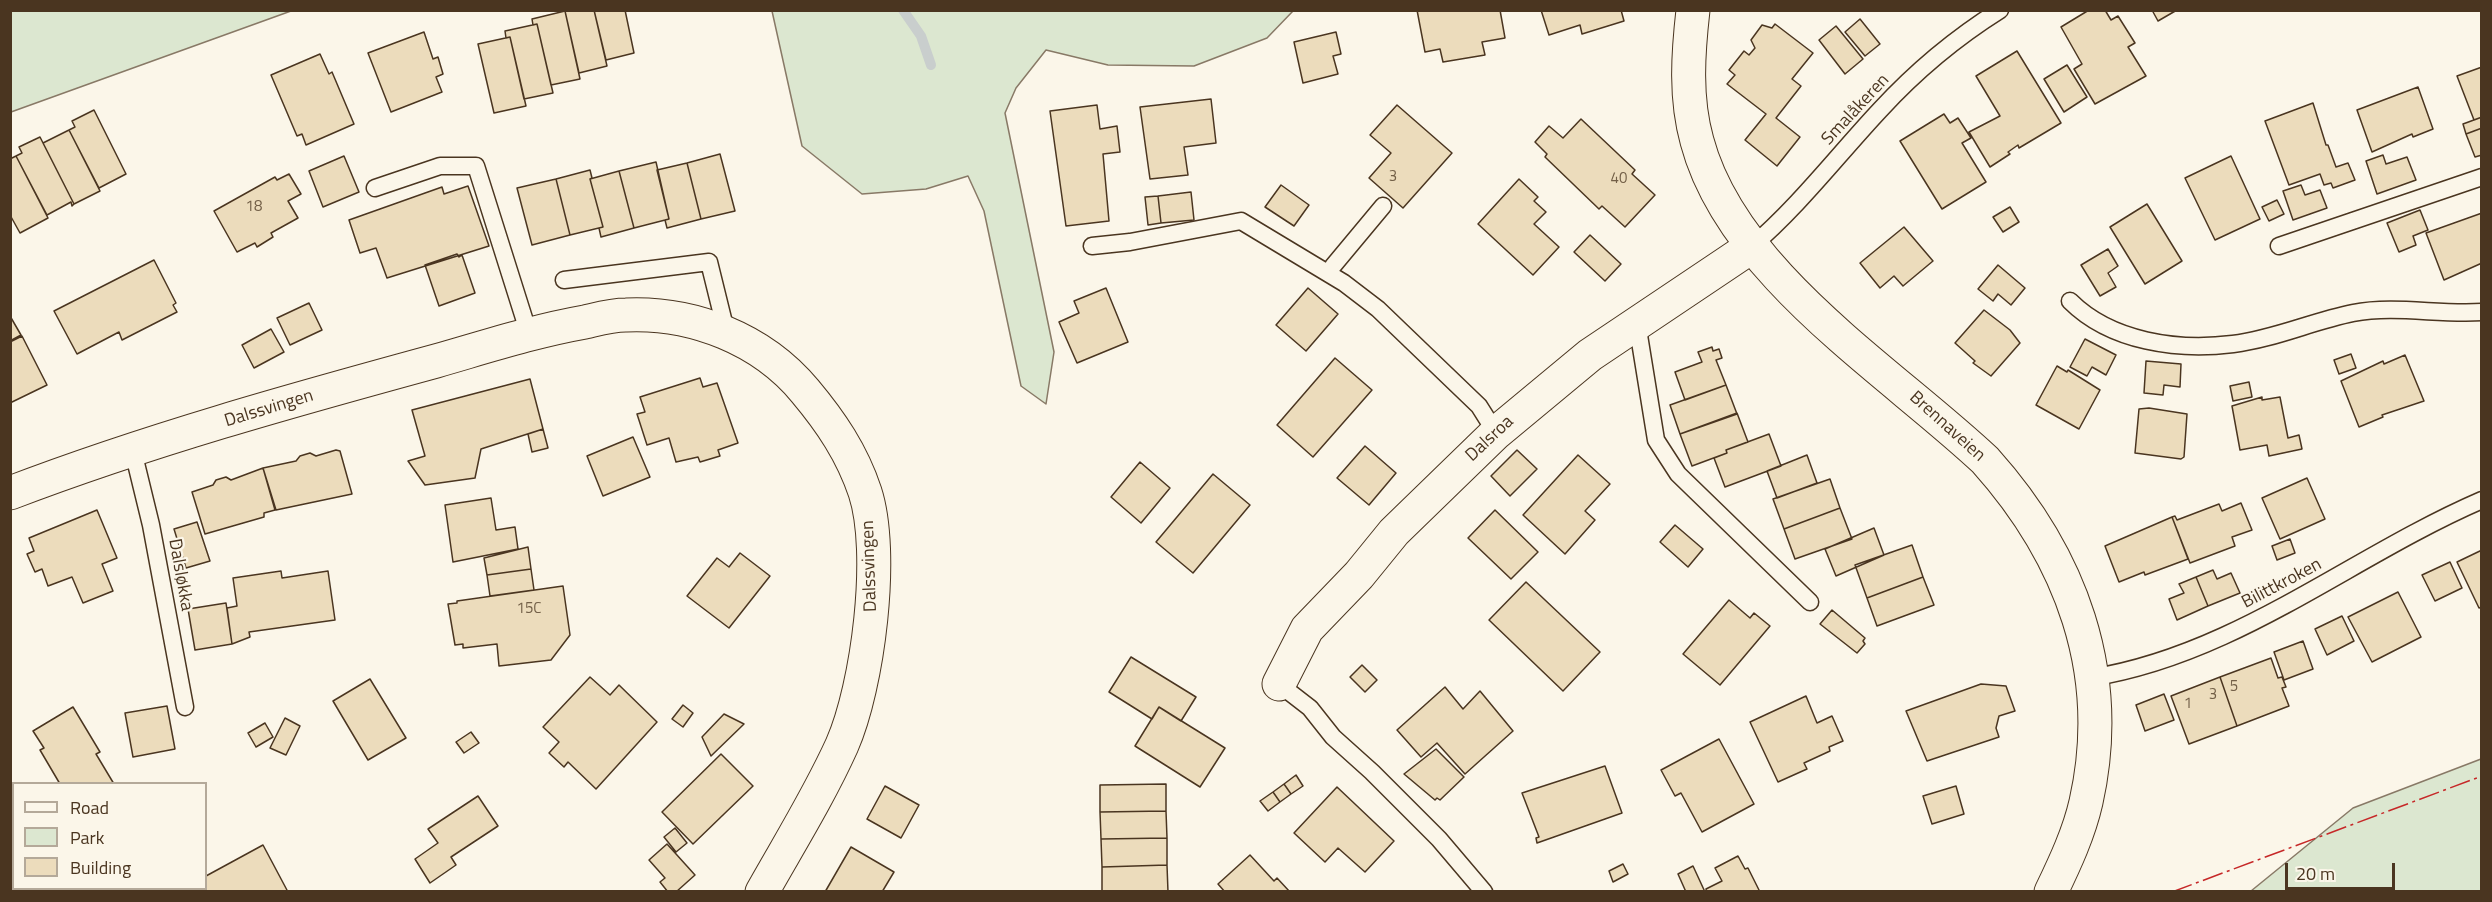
<!DOCTYPE html>
<html>
<head>
<meta charset="utf-8">
<style>
  body { margin:0 }
  #map { position:relative; width:2492px; height:902px; overflow:hidden; background:#fbf6e9; font-family:"Titillium Web",sans-serif }
  canvas { display:block }
  .frame { position:absolute; inset:0; border:12px solid #4a3520; pointer-events:none }
  .legend { position:absolute; left:12px; top:782px; width:195px; height:108px; box-sizing:border-box; background:#fbf6e9; border:2px solid #b4a999; margin:0; padding:8px 10px; list-style:none; font-size:18px; color:#4a3520 }
  .legend li { display:flex; align-items:center; gap:12px; height:30px }
  .legend b { width:30px; border:2px solid #b4a999 }
  .scale { position:absolute; left:2285px; top:863px; width:110px; height:27px; box-sizing:border-box; border:3px solid #4a3520; border-top:0; padding-left:8px; font-size:18px; line-height:21px; white-space:nowrap; color:#4a3520; -webkit-text-stroke:4px #fbf6e9; paint-order:stroke }
</style>
</head>
<body>
<div id="map">
<canvas width="2492" height="902"></canvas>
<div class="frame"></div>
<ul class="legend">
<li><b style="height:8px;background:#fbf6e9"></b>Road</li>
<li><b style="height:16px;background:#dce7d0"></b>Park</li>
<li><b style="height:16px;background:#ecdcbc"></b>Building</li>
</ul>
<div class="scale">20 m</div>
</div>
<script>
const c = document.querySelector('canvas').getContext('2d');
c.lineJoin = 'round';
function paint(path, color) { c.fillStyle = color; c.fill(path, 'evenodd'); }
function trace(path, color, width, dash) { c.strokeStyle = color; c.lineWidth = width; c.lineCap = dash ? 'butt' : 'round'; c.setLineDash(dash || []); c.stroke(path); }
function label(font, color, halo, rows, align = 'center') {
  c.font = font + ' "Titillium Web",sans-serif'; c.lineWidth = 4.5; c.setLineDash([]); c.textBaseline = 'middle'; c.strokeStyle = halo; c.fillStyle = color; for (const [text, x, y, turn = 0] of rows) {
    c.save(); c.translate(x, y); c.rotate((+turn || 0) * Math.PI / 180); c.textAlign = isNaN(turn) ? turn : align; if (halo) c.strokeText(text, 0, 0); c.fillText(text, 0, 0); c.restore();
  }
}
const green = new Path2D(`
  M11,10H291V11L11,112Z
  M772,11V10L1293,11L1267,38L1194,66L1108,65L1046,50L1016,88L1005,113L1054,352L1046,404L1021,386L984,211L968,176L926,189L862,194L802,146Z
  M2481,759V891H2251L2353,808Z`);
paint(green, '#dce7d0');
trace(green, '#887966', 1.5);
trace(new Path2D(`
  M903,10L921,36L931,65`), '#c9cecd', 10);
const building = new Path2D(`
  M560,10H594L607,66L579,73L565,11Z
  M594,10H625L634,53L606,60Z
  M1417,10H1500L1505,38L1482,42L1485,55L1443,62L1440,49L1425,52Z
  M1541,10H1621L1624,21L1582,34L1580,25L1549,35Z
  M2089,10H2105L2111,20L2118,16L2135,43L2128,47L2146,76L2095,104L2074,69L2082,64L2061,27Z
  M2152,10H2177L2158,21Z
  M565,11L580,79L551,85L537,24L533,25L532,19Z
  M1860,19L1880,44L1865,56L1845,32Z
  M537,24L553,93L524,99L510,37L506,38L505,31Z
  M1775,24L1813,53L1792,79L1801,86L1776,118L1800,137L1777,166L1745,140L1766,114L1727,84L1735,75L1729,70L1744,51L1749,55L1755,48L1751,40L1762,25L1772,28Z
  M1836,26L1863,59L1845,74L1819,40Z
  M424,32L433,59L438,57L443,74L436,77L442,92L391,112L368,53Z
  M1336,32L1341,54L1333,56L1338,74L1303,83L1294,42Z
  M510,37L526,106L494,113L478,44Z
  M2017,51L2061,123L2019,148L2018,145L2008,152L2010,154L1990,167L1969,132L2000,116L1976,76Z
  M320,54L329,74L332,72L354,124L306,145L302,134L297,136L271,75Z
  M2067,65L2087,97L2064,112L2044,79Z
  M2482,67V117L2474,120L2457,76Z
  M2418,87L2433,129L2413,137L2412,134L2372,152L2357,110Z
  M1211,99L1216,143L1184,147L1188,175L1150,179L1140,107Z
  M2313,103L2326,145H2328L2336,167L2348,163L2355,180L2333,188L2331,183L2324,185L2320,174L2289,185L2265,121Z
  M1097,105L1100,129L1117,126L1120,152L1103,154L1109,221L1066,226L1050,111Z
  M1397,105L1452,153L1403,208L1369,178L1391,153L1370,135Z
  M94,110L126,174L99,188L69,130L75,127L72,121Z
  M1944,114L1950,123L1958,118L1971,138L1962,143L1986,182L1942,209L1900,141Z
  M2482,117V128L2466,134L2463,124Z
  M1581,119L1635,170L1632,174L1655,195L1625,227L1602,206L1599,209L1545,157L1547,154L1535,142L1549,126L1563,138Z
  M2482,128V155L2475,157L2466,134Z
  M69,130L100,191L74,204L43,143Z
  M40,137L74,204L72,206L71,202L47,215L16,156L22,153L19,147Z
  M720,154L735,211L701,219L687,163Z
  M2383,155L2386,164L2407,157L2416,180L2377,194L2366,161Z
  M16,156L48,218L20,233L10,215V159Z
  M344,156L359,192L323,207L309,171Z
  M2231,156L2260,219L2215,240L2185,178Z
  M656,162L669,219L634,228L619,171Z
  M687,163L701,219L667,228L665,220L669,219L657,170Z
  M590,170L592,178L590,179L603,227L570,235L556,179Z
  M619,171L634,228L601,237L599,228L603,227L590,179Z
  M289,174L301,194L288,201L298,218L271,233L273,237L257,247L255,243L237,252L214,211L275,177L277,180Z
  M556,179L570,235L532,245L517,188Z
  M1519,179L1538,197L1534,201L1546,212L1534,224L1559,247L1533,275L1478,224Z
  M1281,185L1309,205L1294,226L1265,207Z
  M2301,185L2305,195L2320,190L2327,208L2293,220L2283,191Z
  M468,186L489,246L387,278L376,248L360,253L349,220L442,187L444,194Z
  M1191,192L1194,220L1161,223L1158,196Z
  M1158,196L1161,223L1148,225L1145,197Z
  M2277,200L2284,214L2269,221L2262,207Z
  M2147,204L2182,261L2145,284L2110,227Z
  M2010,207L2019,222L2003,232L1993,217Z
  M2420,210L2428,230L2413,236L2416,245L2399,252L2387,223Z
  M2482,213V263L2444,280L2426,233Z
  M1904,227L1933,261L1903,286L1894,276L1880,288L1860,263Z
  M1590,235L1621,264L1605,281L1574,252Z
  M2108,249L2118,266L2108,273L2116,287L2100,296L2081,265Z
  M457,254L459,257L462,255L475,293L439,306L425,265Z
  M154,260L176,303L173,305L177,312L122,340L119,332L77,354L54,311Z
  M1998,265L2025,288L2011,305L1998,294L1993,301L1978,289Z
  M1106,288L1128,342L1077,363L1059,322L1079,313L1074,301Z
  M1308,288L1338,314L1306,351L1276,325Z
  M309,303L322,330L290,345L277,318Z
  M1984,310L2010,330L2020,343L1991,376L1973,363L1975,361L1955,343Z
  M10,316L21,335L10,341Z
  M271,329L284,352L254,368L242,345Z
  M22,336L47,385L10,403V342Z
  M2085,339L2116,355L2106,375L2092,367L2087,376L2070,367Z
  M1712,347L1713,351L1719,349L1722,358L1716,360L1726,385L1685,400L1675,372L1702,362L1698,352Z
  M2351,354L2356,368L2339,374L2334,360Z
  M2405,355L2424,401L2382,415L2383,417L2359,427L2341,381L2383,361L2384,364Z
  M1335,358L1372,390L1313,457L1277,425Z
  M2146,361L2181,364L2180,387L2164,385L2163,395L2144,393Z
  M2057,366L2067,372L2068,370L2100,390L2079,429L2036,405Z
  M700,378L703,387L717,383L738,443L718,450L720,456L700,462L698,457L676,462L669,438L647,445L637,414L645,412L640,397Z
  M530,379L543,429L481,449L475,478L425,485L408,461L425,456L412,410Z
  M2249,382L2252,397L2233,401L2230,386Z
  M1726,385L1737,414L1680,434L1670,405Z
  M2262,397V400L2280,397L2288,438L2299,435L2302,449L2269,456L2267,445L2240,450L2232,406Z
  M2149,408L2187,414L2184,457L2181,459L2135,453L2139,409Z
  M1737,413L1748,442L1726,450L1727,453L1692,466L1680,434Z
  M543,429L548,448L532,452L528,434Z
  M1769,434L1781,466L1725,487L1714,458L1727,453L1726,450Z
  M633,437L650,477L603,496L587,456Z
  M1365,446L1396,473L1369,505L1337,478Z
  M336,450L340,451L352,494L276,510L263,468L296,461L300,456L310,453L316,456Z
  M1517,450L1537,469L1510,496L1491,476Z
  M1578,455L1610,484L1585,511L1595,520L1565,554L1523,515Z
  M1807,455L1817,483L1777,498L1767,471Z
  M1140,462L1170,488L1141,523L1111,497Z
  M263,468L275,510L264,513V517L205,534L192,492L213,485L216,480L226,477L231,480Z
  M1213,474L1250,505L1193,573L1156,542Z
  M2307,478L2325,519L2280,539L2262,498Z
  M1830,479L1840,508L1784,529L1773,499Z
  M491,498L496,530L515,527L518,549L453,562L445,505Z
  M2241,503L2252,530L2232,537L2235,546L2190,563L2172,517L2175,516L2177,520L2219,504L2222,511Z
  M1840,508L1852,539L1795,559L1784,529Z
  M97,510L117,558L102,564L113,591L83,603L72,577L48,586L42,569L35,572L27,554L34,551L29,538Z
  M1495,510L1538,552L1511,579L1468,538Z
  M2172,517L2188,559L2145,575L2144,572L2119,582L2105,546Z
  M197,522L210,561L186,568L174,529Z
  M1675,525L1703,549L1688,567L1660,542Z
  M1874,528L1884,555L1836,576L1825,549Z
  M2290,539L2295,553L2277,560L2272,546Z
  M1912,545L1923,577L1867,598L1855,565Z
  M528,547L531,569L487,575L484,558Z
  M2482,550V607L2479,608L2457,562Z
  M740,553L770,576L729,628L687,596L717,558L729,567Z
  M2450,562L2462,588L2435,601L2422,575Z
  M531,569L534,590L490,596L487,575Z
  M2213,570L2217,579L2231,573L2240,593L2208,606L2196,577Z
  M281,571L282,578L328,571L335,620L249,632L250,637L232,644L227,608L237,606L233,578Z
  M1923,577L1934,605L1877,626L1867,598Z
  M2196,577L2208,606L2177,620L2169,599L2184,593L2179,584Z
  M1526,582L1600,652L1563,691L1489,620Z
  M563,586L570,635L551,660L499,666L497,644L463,648V644L455,645L448,604L457,603V601Z
  M2398,592L2421,637L2372,662L2348,617Z
  M1729,600L1750,618L1754,613L1770,626L1720,685L1683,654Z
  M226,603L232,644L195,650L188,609Z
  M1832,610L1865,638L1863,641L1865,644L1857,653L1820,624Z
  M2342,616L2354,641L2327,655L2315,629Z
  M2303,641L2313,669L2284,680L2274,652Z
  M1131,657L1196,697L1181,721L1159,707L1152,719L1109,692Z
  M2271,658L2278,678L2282,677L2286,687L2282,688L2289,706L2237,726L2220,677Z
  M1362,665L1377,680L1365,692L1350,677Z
  M590,677L610,695L619,685L657,722L596,789L568,762L564,767L549,753L559,742L543,727Z
  M2220,677L2237,726L2189,744L2171,696Z
  M370,679L406,738L368,760L333,701Z
  M1981,684L2006,686L2015,711L1999,716L1996,728L1999,737L1927,761L1906,711Z
  M1445,687L1463,709L1480,691L1513,731L1465,774L1437,743L1421,757L1397,730Z
  M2164,694L2174,720L2145,731L2136,705Z
  M1806,696L1817,723L1832,716L1843,741L1829,747L1830,751L1804,763L1807,769L1778,782L1750,722Z
  M683,705L693,713L683,727L672,719Z
  M167,706L175,749L133,757L125,713Z
  M73,707L100,752L96,754L114,784H60L40,750L44,748L33,731Z
  M1159,707L1225,748L1200,787L1135,746Z
  M724,714L744,724L711,756L702,737Z
  M285,718L300,726L286,755L270,748Z
  M265,723L273,737L256,747L248,733Z
  M471,732L479,743L464,753L456,742Z
  M1719,739L1754,804L1702,832L1681,793L1675,796L1661,770Z
  M1436,749L1464,777L1440,800L1437,798L1435,800L1404,774Z
  M721,754L753,786L693,844L662,812Z
  M1605,766L1622,813L1537,843L1536,838L1539,837L1522,793Z
  M1296,775L1303,786L1291,794L1284,784Z
  M1166,784V811L1100,812V785Z
  M1284,784L1291,794L1280,802L1273,792Z
  M885,786L919,805L901,838L867,819Z
  M1956,786L1964,814L1932,824L1923,796Z
  M1337,787L1394,841L1365,872L1338,848L1325,862L1294,833Z
  M1273,792L1280,802L1268,811L1260,801Z
  M478,796L498,826L451,857L456,865L430,883L415,859L438,843L428,829Z
  M1166,811L1167,838L1101,839L1100,812Z
  M675,828L687,843L676,852L664,837Z
  M1167,838V865L1102,867L1101,839Z
  M667,844L695,875L676,892H668L660,882L665,878L649,860Z
  M263,845L288,892H188L191,888H206V876Z
  M851,847L894,872L882,892H825Z
  M1250,855L1274,881L1277,878L1290,892H1225L1218,884Z
  M1738,856L1745,869L1748,868L1760,892H1707L1706,889L1722,881L1715,868Z
  M10,860L14,864V882L10,884Z
  M1623,864L1628,874L1613,882L1609,871Z
  M1167,865L1168,892H1102V867Z
  M1693,866L1705,892H1686L1678,874Z`);
paint(building, '#ecdcbc');
trace(building, '#4a3520', 1.5);
const lane = new Path2D(`
  M375,188L440,166H476L529,334
  M1092,246L1130,242L1241,221L1344,283L1378,309L1479,406L1496,433
  M2279,246L2482,177
  M1751,247C1799,206 1837,156 1880,110C1914,73 1957,37 2000,10
  M1333,266L1383,206
  M564,280L709,262L726,331
  M2070,301C2111,342 2178,351 2233,344C2274,339 2313,321 2353,313C2395,305 2439,315 2482,312
  M1637,323L1656,440L1678,474L1810,602
  M133,451L151,525L185,707
  M2090,678C2236,655 2350,557 2482,500
  M1279,684L1310,708L1333,737L1372,772L1439,839L1484,892`);
const street = new Path2D(`
  M10,493C149,440 293,400 436,361C485,347 534,331 585,322C598,319 612,315 626,315C693,312 762,339 805,391C831,422 852,453 865,492C885,553 868,686 842,745C819,796 789,844 762,892
  M1279,684L1307,629L1359,575L1394,532L1496,433L1590,355L1751,247`);
const secondary = new Path2D(`
  M1693,10C1688,54 1685,98 1697,141C1732,273 1889,370 1985,460C2071,556 2115,673 2086,802C2079,833 2065,863 2051,892`);
trace(lane, '#4a3520', 19);
trace(street, '#4a3520', 35);
trace(secondary, '#4a3520', 35);
trace(lane, '#fbf6e9', 16);
trace(street, '#fbf6e9', 33);
trace(secondary, '#fbf6e9', 33);
trace(new Path2D(`
  M2172,892L2482,776`), '#c62828', 1.5, [21, 4.5, 3, 4.5]);
label('15px', '#725f47', null, [
  ["3",1393,177],
  ["40",1619,179],
  ["18",254,207],
  ["15C",529,609],
  ["5",2234,687],
  ["3",2213,695],
  ["1",2188,704]
]);
label('18px', '#4a3520', '#fbf6e9', [
  ["Smalåkeren",1856,110,-47],
  ["Dalssvingen",269,409,-17],
  ["Brennaveien",1947,427,42],
  ["Dalsroa",1490,439,-43],
  ["Dalssvingen",870,566,-92],
  ["Dalsløkka",180,575,80],
  ["Bilittkroken",2282,584,-28]
]);
</script>
</body>
</html>
